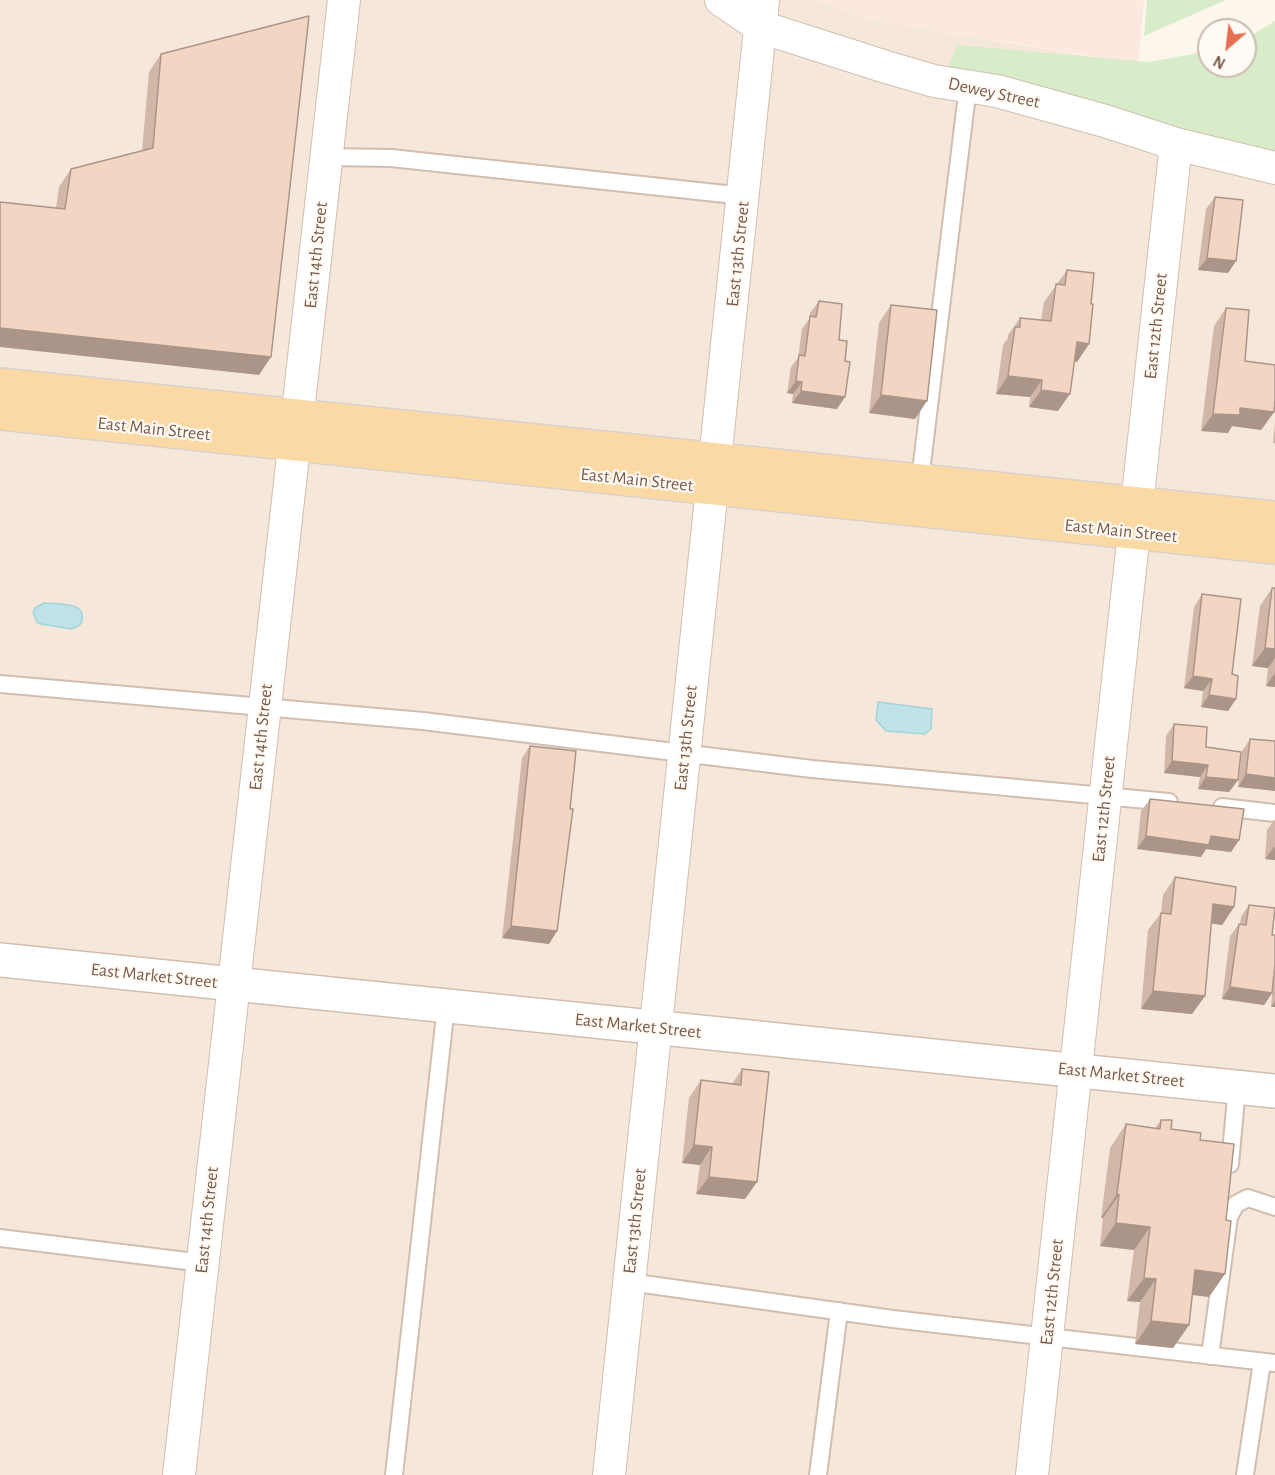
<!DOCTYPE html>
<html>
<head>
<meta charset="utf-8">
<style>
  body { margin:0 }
  #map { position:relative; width:1275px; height:1475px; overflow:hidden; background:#fdf6ec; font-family:"Alegreya Sans",sans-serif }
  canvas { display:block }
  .north { position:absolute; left:1197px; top:18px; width:60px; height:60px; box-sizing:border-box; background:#fffaf3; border:2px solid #cabbb1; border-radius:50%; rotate:208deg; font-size:16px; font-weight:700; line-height:24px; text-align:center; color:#7a5c4d }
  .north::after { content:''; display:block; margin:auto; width:21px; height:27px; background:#e76f51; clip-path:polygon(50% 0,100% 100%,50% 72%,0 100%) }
</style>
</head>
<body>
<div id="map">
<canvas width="1275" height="1475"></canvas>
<div class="north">N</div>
</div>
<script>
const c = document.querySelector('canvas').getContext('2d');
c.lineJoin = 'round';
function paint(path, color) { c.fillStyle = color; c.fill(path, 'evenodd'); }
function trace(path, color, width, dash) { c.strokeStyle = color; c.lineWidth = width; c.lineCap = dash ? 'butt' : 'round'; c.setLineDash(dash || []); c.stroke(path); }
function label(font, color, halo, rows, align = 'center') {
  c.font = font + ' "Alegreya Sans",sans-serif'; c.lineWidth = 4.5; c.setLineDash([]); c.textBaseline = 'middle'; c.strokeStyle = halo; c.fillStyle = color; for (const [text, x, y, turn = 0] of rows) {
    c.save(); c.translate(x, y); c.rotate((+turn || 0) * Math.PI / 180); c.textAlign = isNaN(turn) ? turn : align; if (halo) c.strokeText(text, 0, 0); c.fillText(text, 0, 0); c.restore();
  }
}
paint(new Path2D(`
  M0,0H815L867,19L1275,88V1475H0Z`), '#f5e8da');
paint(new Path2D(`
  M815,0H1144L1138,64L867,19Z`), '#fde8e0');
paint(new Path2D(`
  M1147,0H1226L1144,36Z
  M1275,21V156L948,68L957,45L1149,62L1209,51V66H1245V39Z`), '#d8ecc9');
const water = new Path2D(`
  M44,603C58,604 92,602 80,625L72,629L41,624L37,622L33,613L35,608Z
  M878,702L932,709L931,729L925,734L886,731L876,720Z`);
paint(water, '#bfe3e8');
trace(water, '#a5d3da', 1.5);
const service = new Path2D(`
  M327,157L391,158L744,196
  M920,480L968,86
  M0,684L423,721L812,769L1169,802
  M1222,807L1275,813
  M1230,1164L1237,1087
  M0,1238L203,1263
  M629,1282L893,1319L1275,1363
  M1210,1356L1229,1217L1236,1204L1248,1198L1275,1207
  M394,1475L446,1006
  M818,1475L839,1311
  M1245,1475L1262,1362`);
const minor = new Path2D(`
  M721,0L761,27L886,67L934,81L997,91L1105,121L1176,144L1275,168
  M179,1475L344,0
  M609,1475L763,0
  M1032,1475L1176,144`);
const tertiary = new Path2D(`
  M0,960L1275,1091`);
const primary = new Path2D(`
  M0,385L1275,518
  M0,413L1275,547`);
trace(service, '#d1beb0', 20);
trace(minor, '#d1beb0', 34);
trace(tertiary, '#d1beb0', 36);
trace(primary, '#dad1cd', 36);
trace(service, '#fff', 16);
trace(minor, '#fff', 32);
trace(tertiary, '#fff', 33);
trace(primary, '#fbd9a5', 33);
paint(new Path2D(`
  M161,54L259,375L56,208L59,187L71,169L142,151L149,72Z
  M1215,197L1236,261L1228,273L1198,270L1206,209Z
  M1067,270L1091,304L1089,344L1077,362L1074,361L1058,411L1029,407L1030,397L996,394L1003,345L1008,338V335L1020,318L1041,320L1044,302Z
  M819,301L839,340L837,409L792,403L793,394L787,393L791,367L798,358L802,329L810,318V313Z
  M891,305L915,419L869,413L879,323Z
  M1226,308L1245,361L1274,412L1261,430L1232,426L1228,433L1201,431L1214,326Z
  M1275,422V443H1273Z
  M1272,588H1275V687L1266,686L1268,668L1252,666L1260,606Z
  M1202,594L1232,674L1236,699L1228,711L1201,707L1203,691L1184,688L1194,607Z
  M1174,724L1206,747L1238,780L1229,792L1198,789L1200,777L1164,773L1166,736Z
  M1250,739L1275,741L1238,787L1242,751Z
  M530,746L570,809L557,931L549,944L502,938L522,758Z
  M1150,799L1239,840L1231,852L1206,849L1201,857L1137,849L1141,811Z
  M1275,819V860L1265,859L1267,830Z
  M1175,877L1234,907L1222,925L1211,923L1205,996L1192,1014L1141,1009L1148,930L1161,913L1163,895Z
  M1249,905L1272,935V992L1275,971V1007H1271L1272,993L1264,1005L1222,999L1230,936L1239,924H1240L1241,917Z
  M742,1069L745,1199L696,1194L700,1165L682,1163L689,1098L701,1080L732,1084Z
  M1161,1120L1171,1129L1200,1140L1209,1297L1192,1295L1189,1325L1173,1348L1135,1344L1140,1302L1127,1301L1134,1250L1100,1246L1103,1218H1101L1110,1148L1126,1124L1155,1128Z`), '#d1b7a8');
paint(new Path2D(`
  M1207,258L1236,261L1228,273L1198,270Z
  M0,328L271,357L259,375L0,347Z
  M1077,342L1089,344L1077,362L1064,360Z
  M1008,376L1042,380L1030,397L996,394Z
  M796,381L802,382L793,394L787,393Z
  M1041,390L1070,394L1058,411L1029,407Z
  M801,391L845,397L837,409L792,403Z
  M881,395L927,401L915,419L869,413Z
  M1240,408L1274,412L1261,430L1232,426L1228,433L1201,431L1213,414Z
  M1265,648L1275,649V658L1268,668L1252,666Z
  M1275,673V687L1266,686Z
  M1193,676L1212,679L1203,691L1184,688Z
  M1209,695L1236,699L1228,711L1201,707Z
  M1172,761L1208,765L1200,777L1164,773Z
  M1246,774L1275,778V791L1238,787Z
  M1206,777L1238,780L1229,792L1198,789Z
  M1146,836H1211L1239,840L1231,852L1206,849L1201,857L1137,849Z
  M1274,847L1275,848V860L1265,859Z
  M1213,904L1234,907L1222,925L1201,922Z
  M511,926L557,931L549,944L502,938Z
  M1230,987L1272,993L1264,1005L1222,999Z
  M1153,991L1205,996L1192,1014L1141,1009Z
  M1275,1001V1007H1271Z
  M694,1145L712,1147L700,1165L682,1163Z
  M709,1177L757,1182L745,1199L696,1194Z
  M1117,1194L1119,1195L1103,1218H1101Z
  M1116,1223L1150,1227L1134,1250L1100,1246Z
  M1195,1270L1225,1274L1209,1297L1179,1293Z
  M1144,1278L1156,1279L1140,1302L1127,1301Z
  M1151,1321L1189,1325L1173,1348L1135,1344Z`), '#aa9588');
const building = new Path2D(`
  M309,16L271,357L0,328V202L65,209L71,169L153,148L161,54Z
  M1215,197L1243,200L1236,261L1207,258Z
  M1067,270L1094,273L1091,304H1093L1089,344L1077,342L1070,394L1041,390L1042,380L1008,376L1015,327H1020V318L1051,321L1056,284L1065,285Z
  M819,301L842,304L839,340L847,341L845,361L850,362L845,397L801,391L802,382L796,381L799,355L805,356L810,316L816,317Z
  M891,305L937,310L927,401L881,395Z
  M1226,308L1249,310L1245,361L1275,365V400L1274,412L1240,408V415L1213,414Z
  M1272,588H1275V649L1265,648Z
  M1202,594L1241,599L1232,674L1238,676L1236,699L1209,695L1212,679L1193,676Z
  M1174,724L1207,727L1206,747L1241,752L1238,780L1206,777L1208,765L1172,761Z
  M1250,739L1275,741V778L1246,774Z
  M530,746L576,751L570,809H573L557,931L511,926Z
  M1150,799L1244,809L1239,840L1211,836L1209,845L1146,836Z
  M1175,877L1236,887L1234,907L1213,904L1205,996L1153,991L1161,913L1171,914Z
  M1249,905L1275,908L1272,935H1275V964L1272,993L1230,987L1239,924L1246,925Z
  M742,1069L769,1072L757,1182L709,1177L712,1147L694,1145L701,1080L741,1085Z
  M1161,1120H1172L1171,1129L1201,1133L1200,1140L1234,1144L1226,1220L1231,1221L1225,1274L1195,1270L1189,1325L1151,1321L1156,1279L1144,1278L1150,1227L1116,1223L1119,1195L1117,1194L1126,1124L1160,1129Z`);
paint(building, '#f3d5c3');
trace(building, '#aa9588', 1.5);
label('18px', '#7a5c4d', '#fffaf3', [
  ["Dewey Street",994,93,12],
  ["East 13th Street",738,254,-84],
  ["East 14th Street",316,255,-84],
  ["East 12th Street",1156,326,-84],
  ["East Main Street",154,429,6],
  ["East Main Street",637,480,6],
  ["East Main Street",1121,531,6],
  ["East 14th Street",261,737,-84],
  ["East 13th Street",686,738,-84],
  ["East 12th Street",1104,809,-84],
  ["East Market Street",154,976,6],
  ["East Market Street",638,1026,6],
  ["East Market Street",1121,1075,6],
  ["East 14th Street",207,1220,-84],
  ["East 13th Street",635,1221,-84],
  ["East 12th Street",1052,1292,-84]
]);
</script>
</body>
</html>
